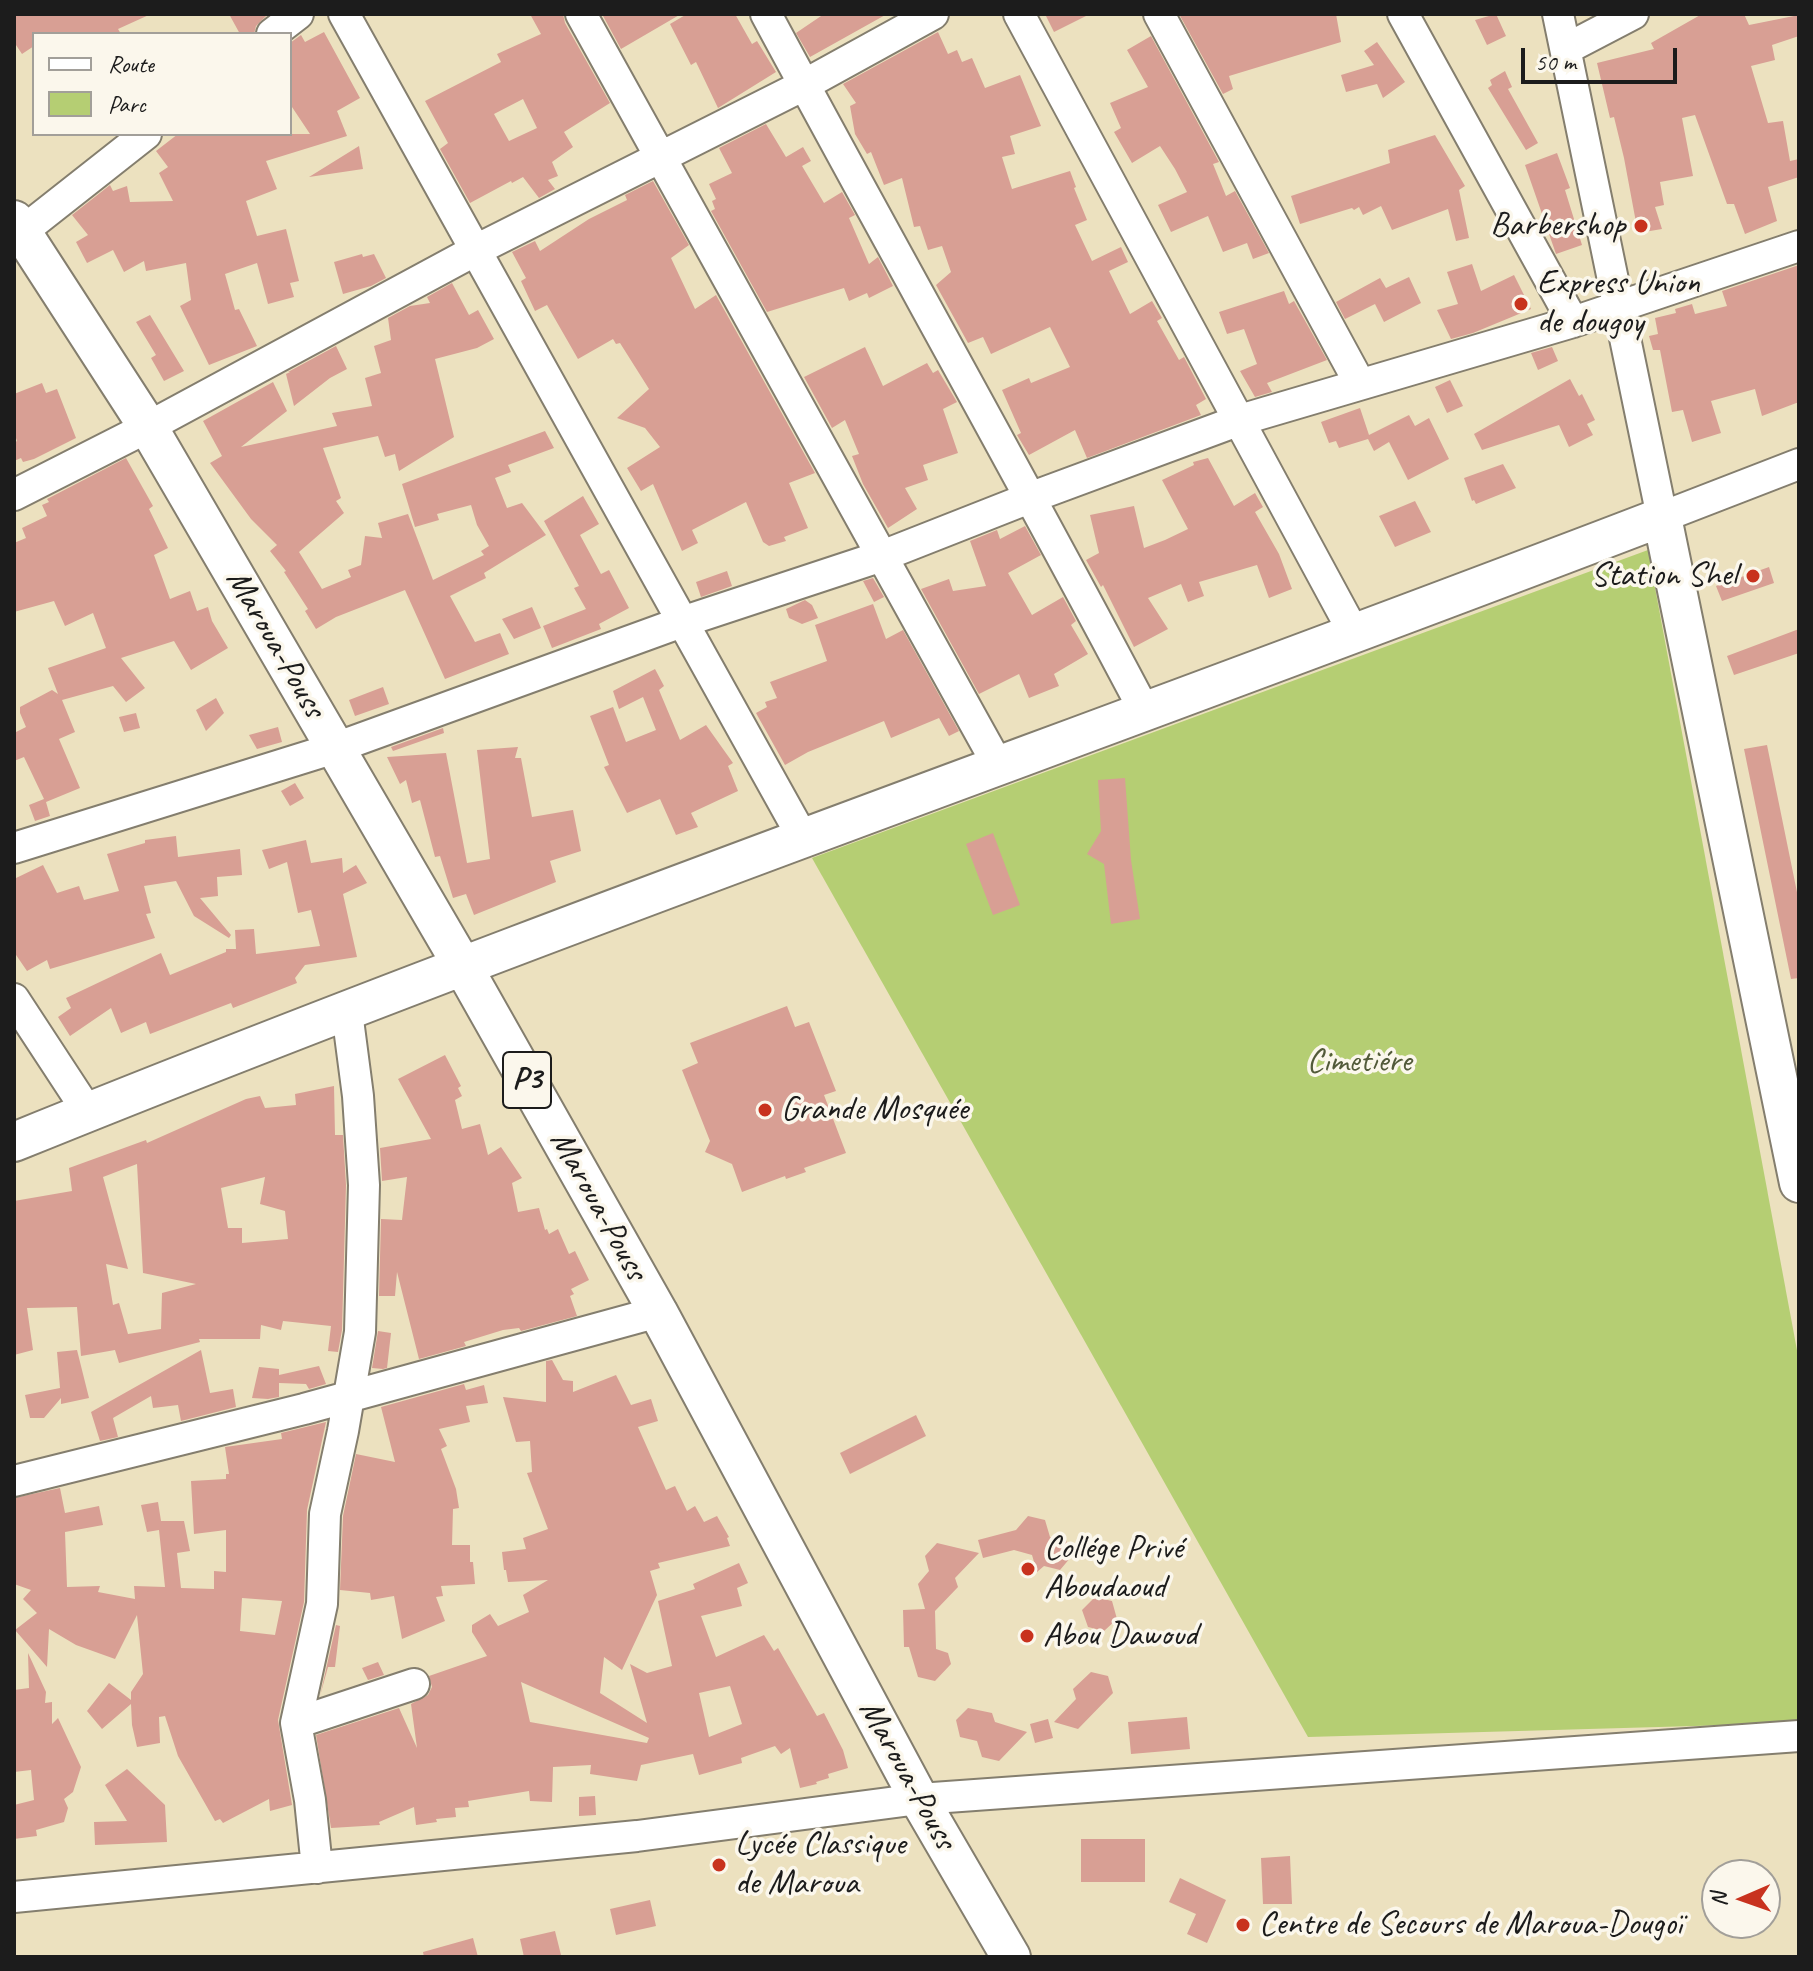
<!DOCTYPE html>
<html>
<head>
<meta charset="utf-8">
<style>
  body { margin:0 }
  #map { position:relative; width:1813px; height:1971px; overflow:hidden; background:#ece1bf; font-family:Caveat,sans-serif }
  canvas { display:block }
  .frame { position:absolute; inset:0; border:16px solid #1c1c1c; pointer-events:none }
  .legend { position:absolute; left:32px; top:32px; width:260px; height:104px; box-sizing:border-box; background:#fbf7ec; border:2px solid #a29f99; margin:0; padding:10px 14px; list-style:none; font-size:24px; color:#1c1c1c }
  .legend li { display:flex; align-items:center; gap:16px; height:40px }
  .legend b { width:40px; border:2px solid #a29f99 }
  .north { position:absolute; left:1701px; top:1859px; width:80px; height:80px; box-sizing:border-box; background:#fbf7ec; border:2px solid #a29f99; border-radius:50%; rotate:268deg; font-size:22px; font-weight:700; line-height:32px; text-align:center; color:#1c1c1c }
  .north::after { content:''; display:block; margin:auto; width:28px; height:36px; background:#c8321e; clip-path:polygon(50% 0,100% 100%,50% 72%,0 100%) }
  .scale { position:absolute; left:1521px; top:48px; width:156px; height:36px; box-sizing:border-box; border:4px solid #1c1c1c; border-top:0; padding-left:10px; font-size:24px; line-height:28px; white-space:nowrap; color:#1c1c1c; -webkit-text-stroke:6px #fbf7ec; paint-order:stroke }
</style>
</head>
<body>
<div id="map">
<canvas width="1813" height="1971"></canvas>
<div class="frame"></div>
<ul class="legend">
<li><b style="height:10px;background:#fff"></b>Route</li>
<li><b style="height:22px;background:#b5ce73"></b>Parc</li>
</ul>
<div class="north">N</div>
<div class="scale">50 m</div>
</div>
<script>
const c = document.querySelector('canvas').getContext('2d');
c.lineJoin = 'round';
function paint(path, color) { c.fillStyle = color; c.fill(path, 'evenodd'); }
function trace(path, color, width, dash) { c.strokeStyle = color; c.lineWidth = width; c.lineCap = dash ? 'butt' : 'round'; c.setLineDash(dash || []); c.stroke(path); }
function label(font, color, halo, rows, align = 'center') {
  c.font = font + ' Caveat,sans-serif'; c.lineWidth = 7; c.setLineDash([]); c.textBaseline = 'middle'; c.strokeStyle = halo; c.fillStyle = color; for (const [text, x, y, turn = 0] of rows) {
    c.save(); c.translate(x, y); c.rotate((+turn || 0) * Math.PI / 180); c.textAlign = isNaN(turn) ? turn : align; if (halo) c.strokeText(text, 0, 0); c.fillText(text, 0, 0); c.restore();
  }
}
paint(new Path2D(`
  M1648,550L1799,1361V1723L1308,1737L812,858Z`), '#b5ce73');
paint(new Path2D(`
  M14,14H151L118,29L121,34H34V46L22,54L14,42Z
  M229,14H268L256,26L254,34H240Z
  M530,14H563L565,23L610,103L564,132L573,147L552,162L558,176L548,180L555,189L539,198L523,177L512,183L511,181L470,203L440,149L448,143L425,101L501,62L497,54L541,34ZM523,99L537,128L509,141L494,114Z
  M602,14H681L621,49Z
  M687,14H735L752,44L757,41L776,72L718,108L696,62L691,65L670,24Z
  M824,14H887L810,57L796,33Z
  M1045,14H1090L1054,32Z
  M1179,14H1336L1341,42L1229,76L1233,89L1223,94Z
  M1496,14L1506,36L1487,45L1475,20Z
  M1702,14H1744L1749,25L1799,15V36L1772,45L1775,60L1751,66L1768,123L1783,121L1790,161L1799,159V177L1768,187L1777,221L1745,234L1734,204H1727L1695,115L1682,118L1693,176L1660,182L1664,205L1655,207L1662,229L1638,233L1624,158L1614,117L1610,118L1597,63L1654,49L1651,43Z
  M324,32L360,98L337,111L347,136L266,161L277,189L246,201L257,236L286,229L299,281L290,283L294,297L268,304L257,263L225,274L235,310L239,309L257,346L209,365L180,306L191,300L186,263L146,271L144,261L124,272L113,250L87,263L76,242L88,235L72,215L110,185L113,191L127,186L130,202L173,201L159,173L168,167L156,151L178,134H310L290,104V43L301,35L305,42Z
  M938,32L948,54L957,50L962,62L972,58L985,88L1020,75L1041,126L1010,136L1015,154L1002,157L1012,189L1070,171L1076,187L1074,188L1087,220L1075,225L1092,261L1121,247L1128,262L1109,271L1130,314L1152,301L1162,318L1157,321L1179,360L1184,357L1206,399L1196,405L1201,415L1087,458L1075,430L1029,455L1017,435L1021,433L1002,390L1029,378L1031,383L1070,367L1050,327L991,354L983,337L968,343L936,285L951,272L942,246L928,250L920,226L914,227L902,178L884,185L871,152L867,154L855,134L850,106L856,103L843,84Z
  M1151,36L1219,162L1213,164L1226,196L1235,191L1269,253L1253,259L1247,243L1223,252L1208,216L1171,232L1158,205L1187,192L1175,169L1160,146L1132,163L1114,132L1121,128L1110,103L1148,87L1127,50Z
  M1377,42L1405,82L1383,98L1377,84L1346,92L1341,75L1374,65L1364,51Z
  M1505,71L1512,87L1508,89L1538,143L1526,150L1488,88L1492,85L1490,80Z
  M766,124L786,157L803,147L811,161L802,166L824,203L842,192L855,215L849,218L869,264L878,257L893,286L869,298L867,293L849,301L844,288L767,312L711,211L715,209L712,201L716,199L709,184L732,173L719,148Z
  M1435,135L1465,186L1459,190L1469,238L1456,241L1448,209L1392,230L1381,206L1363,215L1359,207L1354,210L1352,208L1300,224L1291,196L1390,163L1388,150Z
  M359,146L363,169L309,177Z
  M1557,153L1570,188L1565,190L1582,245L1556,254L1525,165Z
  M653,181L689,245L671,258L695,309L716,295L815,473L789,483L808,528L784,537L786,541L769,546L763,542L746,502L692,530L698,543L682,551L653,484L641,491L627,468L660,447L645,428L617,418L649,389L620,343L616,344L613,339L578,359L547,305L535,311L521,281L526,278L512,252L535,241L540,251L589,219L627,200L625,195Z
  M362,254L363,257L374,254L386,278L371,286L343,294L334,262Z
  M1472,264L1481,291L1514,275L1531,309L1473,333L1451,339L1437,310L1458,304L1447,272Z
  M1799,265V402L1762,416L1755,389L1711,401L1721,433L1692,442L1683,410L1672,412L1660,350H1653L1649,336L1658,334L1655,318L1676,313L1675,309L1692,304L1695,314L1727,306L1722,291Z
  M1409,277L1421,303L1384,322L1375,304L1345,319L1336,302L1380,278L1386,288Z
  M452,283L469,315L478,310L494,339L477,348L435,359L454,437L399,471L395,454L385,457L378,436L323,448L341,498L336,501L344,513L299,552L322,589L351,577L348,570L361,565L365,536L382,538L378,523L408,514L433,580L484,555L481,551L489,546L477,525L471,505L437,514L439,520L415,527L402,484L545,431L554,448L508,465L511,472L495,478L507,508L522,503L546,535L484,573L486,578L450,596L475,642L500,633L509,654L445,679L405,590L336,617L316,629L305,611L308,609L284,572L286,571L270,551L277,545L251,519L210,463L222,456L203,421L273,382L287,411L241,447L337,426L332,413L372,406L365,378L381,373L374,346L391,340L388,318L410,306L430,303L427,297Z
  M1284,291L1289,304L1294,301L1327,360L1267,383L1272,392L1255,397L1240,371L1257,364L1244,329L1227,334L1219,312Z
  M150,315L184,371L164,381L151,358L156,355L136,322Z
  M336,346L347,369L330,378L294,406L286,374L290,372H288Z
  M865,347L883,386L927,363L933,373L938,370L957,402L943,409L958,453L923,465L928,480L905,488L917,509L888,528L863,484L852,456L859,454L845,420L832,428L804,377Z
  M1552,347L1558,361L1538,370L1531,353Z
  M1570,379L1579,396L1582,394L1595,420L1587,424L1593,435L1569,447L1559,425L1482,450L1474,434Z
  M1450,380L1463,406L1447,413L1435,387Z
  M42,383L46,393L57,389L76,438L34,459L23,462L21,458L14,461V443L17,441L14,432V394Z
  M1360,408L1369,435L1409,415L1415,426L1429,418L1449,459L1408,480L1389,442L1374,451L1368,439L1339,448L1336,441L1329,443L1321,422Z
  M126,458L153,506L149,509L168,548L154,555L170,599L190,591L197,611L208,607L212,621L228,648L191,670L174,641L121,658L145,688L126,702L113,686L62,700L75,732L59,739L80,788L46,802L50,816L35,821L29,805L44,799L24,757L14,761V733L26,727L20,713V707L52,690L58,694L48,668L106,648L93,613L65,626L54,601L14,612V543L26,538L22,528L47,516L42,505L49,502L47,499Z
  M1208,458L1234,506L1255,493L1263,507L1255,512L1279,554L1292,589L1269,598L1257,565L1199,582L1204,596L1188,602L1181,584L1148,598L1168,629L1134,647L1103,585L1101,587L1086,560L1099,553L1090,515L1134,506L1144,548L1165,540L1188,529L1162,480L1194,465L1193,462Z
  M1503,464L1516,488L1476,504L1474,500L1472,501L1464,478Z
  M583,496L599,524L580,535L601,574L609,570L629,608L599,624L601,629L552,648L543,626L586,609L574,588L579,586L544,521Z
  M1415,501L1431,532L1395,547L1379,516Z
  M1025,526L1041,555L1008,573L1032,615L1063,597L1076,621L1071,625L1088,654L1054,674L1059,686L1029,698L1019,674L979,694L921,589L949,579L953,591L986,586L970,541L997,530L1000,539Z
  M1769,567L1774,583L1722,601L1716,586Z
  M727,571L732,586L701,597L696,582Z
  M873,578L884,597L874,602L863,581Z
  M805,600L812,605L818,618L802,624L789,618L786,609Z
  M873,604L886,639L903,630L959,731L949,736L939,718L891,738L884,721L808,752L785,765L756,713L767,707L765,702L777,698L770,682L827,661L815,625Z
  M532,607L541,628L514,639L502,619Z
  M1799,629V653L1734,675L1727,656Z
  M655,669L664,686L659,690L680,740L706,725L733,763L728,766L738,791L691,813L698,827L676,835L660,799L627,813L604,767L609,765L590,716L613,707L626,742L656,730L643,697L619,709L613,691Z
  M383,687L389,704L355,716L349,700Z
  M216,698L224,713L206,731L196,710Z
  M136,713L140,728L124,732L119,717Z
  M278,727L282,742L257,749L249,735Z
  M443,728L444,733L393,751L391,747Z
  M1767,745L1799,902V978L1791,979L1744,749Z
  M518,747L515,758H521L532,817L573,810L581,851L550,861L556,882L474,915L466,894L453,898L440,856L435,857L420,800L412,803L406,780L400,784L387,757L446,753L467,863L490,859L477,750Z
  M1125,778L1131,860L1140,919L1111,924L1104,864L1087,854L1101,831L1098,780Z
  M295,783L304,798L290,806L281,791Z
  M993,833L1020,905L993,915L966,844Z
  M176,836L178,857L240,849L242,875L217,877L218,896L200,898L231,935L229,938L194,916L176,881L144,886L151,913L146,914L155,938L50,969L47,960L27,971L14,952V879L43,865L57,893L79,886L84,900L119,891L107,854L145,843V840Z
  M306,840L311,863L342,858L343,873L356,865L367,883L343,894L357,957L305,965L295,978L297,983L233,1008L231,1003L150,1034L146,1022L121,1033L111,1008L70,1036L58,1017L71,1008L66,998L161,953L170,975L226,952V949H236L235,930L254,929L256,954L320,946L311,910L298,913L287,862L269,869L262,850Z
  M787,1006L795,1027L809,1022L836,1091L824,1095L846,1153L804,1168L806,1172L786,1179L785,1176L742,1192L732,1164L705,1152L710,1141L682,1070L698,1063L690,1043Z
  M445,1055L461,1086L458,1088L462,1096L455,1100L462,1129L480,1124L488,1155L501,1147L522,1178L512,1183L518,1212L539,1208L545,1230L547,1229L549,1234L558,1229L569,1254L575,1251L589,1280L571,1289L574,1294L570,1296L577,1316L521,1331L519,1328L503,1330L464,1342L466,1346L419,1359L397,1272L395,1296H379L381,1219L402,1220L407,1177L382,1181L380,1148L431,1139L398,1079Z
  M334,1086L335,1135H343L346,1185L342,1330L338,1352L328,1351L331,1326L283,1321L281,1330L261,1325L260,1339H199L200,1342L119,1363L115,1350L81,1356L77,1307L27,1308L33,1350L14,1355V1201L72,1191L69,1168L146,1140L147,1143L246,1099L260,1096L265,1108L296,1105L295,1094ZM137,1164L143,1273L196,1284L162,1293L161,1329L128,1334L119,1303L113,1305L106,1264L128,1269L103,1177ZM265,1177L260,1204L285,1211L288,1239L242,1243V1228H228L221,1188Z
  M378,1331L391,1333L387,1368L383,1369L372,1368Z
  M77,1350L89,1398L61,1404V1398L44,1418H30L25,1395L60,1388L57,1352Z
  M201,1350L210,1393L233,1389L236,1407L181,1421L178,1405L153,1408L151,1396L113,1418L118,1437L100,1441L91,1412Z
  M552,1360L563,1380L573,1381V1392L616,1375L631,1405L651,1399L658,1421L638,1427L666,1490L675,1486L687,1511L695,1506L704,1522L717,1516L729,1537L727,1538L730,1546L658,1563L660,1568L650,1571L657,1595L622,1670L604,1657L600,1693L647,1723L630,1664L647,1673L672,1666L658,1601L695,1589L693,1584L739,1563L748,1583L737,1588L742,1606L701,1616L716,1657L764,1635L774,1651L778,1648L817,1716L824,1713L843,1750L848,1768L828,1774L829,1778L816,1782L817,1784L800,1788L790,1748L781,1754L775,1746L741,1758L742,1763L699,1775L693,1754L641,1765L637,1781L590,1774L591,1765L553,1767L552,1802L530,1801L529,1791L468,1801L469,1807L455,1808L456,1817L436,1819L437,1822L416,1825L414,1807L379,1822L380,1825L331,1828L316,1735L399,1708L417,1748L411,1704L428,1695L432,1687L429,1676L487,1656L472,1632V1625L490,1614L498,1626L529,1612L523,1595L548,1580L508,1582L506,1570H504L502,1552L526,1549L523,1538L548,1529L527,1473L532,1472L530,1441L516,1442L503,1397L546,1402V1361ZM521,1682L649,1738L647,1743L530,1722ZM730,1686L742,1724L709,1737L699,1693Z
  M319,1366L326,1384L309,1389L306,1384L279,1383V1397L268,1399L252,1398L259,1367L279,1369V1375Z
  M464,1384L466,1390L484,1385L488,1403L466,1406L470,1422L439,1429L447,1446L441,1449L456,1489L459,1508L453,1509L452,1545H470V1562H473L475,1584L441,1586L443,1596L436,1597L445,1621L402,1639L394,1596L371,1600L370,1593L340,1590L343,1516L356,1454L395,1462L381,1407Z
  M916,1415L926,1436L850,1474L840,1453Z
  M326,1422L307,1510L304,1602L278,1720L292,1805L270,1811L269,1799L223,1823L220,1819L215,1821L178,1756L165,1716L159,1717L160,1743L137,1747L132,1725L131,1704L102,1729L87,1711L109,1683L131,1700V1692L143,1674L137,1615L115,1659L76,1645L49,1629L47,1667L15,1630L37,1613L23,1599L31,1590L14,1584V1498L60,1488L65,1513L99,1506L103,1525L65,1532L67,1587L100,1586L98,1592L135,1599L134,1586L165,1587L159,1530L147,1532L141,1505L158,1502L161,1521H184L190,1551L177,1553L181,1588L214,1589V1571L226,1572V1530L194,1534L191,1481L226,1479V1474H229L225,1447L282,1439L281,1433ZM242,1598L282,1601L275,1635L240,1631Z
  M1028,1516L1045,1520L1050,1537L1066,1540L1071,1557L1060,1570L1044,1566L1037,1572L1032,1555L1014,1550L983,1558L978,1540L1016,1530Z
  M937,1543L979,1553L955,1578L958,1587L935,1611L936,1649L948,1653L951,1664L935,1681L918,1677L909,1647H904L903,1610L925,1609L918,1584L929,1571L925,1556Z
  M1095,1597L1112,1601L1117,1619L1104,1631L1088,1627L1082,1610Z
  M336,1625L340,1626L335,1667H328L320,1696Z
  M28,1653L46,1692L45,1703L52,1702V1724L58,1718L81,1767L73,1792L64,1799L68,1808L64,1822L36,1830L37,1836L14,1839V1805L34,1800L31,1770L14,1772V1690L29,1688Z
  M378,1662L384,1675L368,1680L362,1668Z
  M1091,1672L1108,1676L1113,1693L1078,1729L1054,1722L1076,1699L1073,1689Z
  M968,1708L992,1713L995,1722L1027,1732L999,1761L982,1757L977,1741L960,1737L956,1720Z
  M1187,1717L1190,1749L1131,1754L1128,1722Z
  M1048,1719L1053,1738L1035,1743L1030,1724Z
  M127,1769L165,1805L167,1842L95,1845L94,1822L127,1821L105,1785Z
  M595,1796L596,1815L579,1816V1797Z
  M1081,1839H1145V1882H1081Z
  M1290,1856L1292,1904H1263L1261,1858Z
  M1180,1878L1226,1900L1207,1943L1187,1934L1196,1914L1169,1902Z
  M650,1900L656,1926L616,1935L610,1909Z
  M555,1931L561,1955L524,1957L520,1939Z
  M473,1938L478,1957H424L423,1952Z`), '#d89f94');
const minor = new Path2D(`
  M344,14L803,838
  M581,14L999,767
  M766,14C891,247 1021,476 1144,710
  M1019,14L1355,635
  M1159,14L1360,384
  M1403,14L1573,322
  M1558,14L1662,517L1799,464
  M272,34L298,14
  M1566,49L1633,14
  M14,238L146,134
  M14,495L148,427L476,250L804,85L933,14
  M14,848L335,748L682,622L882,556L1032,497L1240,420L1573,322L1799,246
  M14,999L88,1112
  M14,1481L304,1409L658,1312
  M296,1723L414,1684
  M317,1868L310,1800L296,1723L322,1604L325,1514L343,1431L360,1332L364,1185L358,1096L347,1012
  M14,1897L637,1836L919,1799L1799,1736`);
const major = new Path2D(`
  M14,220L148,427L462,965L658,1312L919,1799L1011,1957
  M14,1142C559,921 1113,728 1662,517L1799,1183`);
trace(minor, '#847e6e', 34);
trace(major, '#847e6e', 42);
trace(minor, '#fff', 30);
trace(major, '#fff', 38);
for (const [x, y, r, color] of [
  [1641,226,8,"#c8321e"],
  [1521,304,8,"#c8321e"],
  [1753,576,8,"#c8321e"],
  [765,1110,8,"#c8321e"],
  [1028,1569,8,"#c8321e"],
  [1027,1636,8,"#c8321e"],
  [719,1865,8,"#c8321e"],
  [1243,1925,8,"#c8321e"]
]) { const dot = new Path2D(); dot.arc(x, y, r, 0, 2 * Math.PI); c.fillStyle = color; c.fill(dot); trace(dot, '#fbf7ec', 3); }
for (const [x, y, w] of [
  [527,1080,48]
]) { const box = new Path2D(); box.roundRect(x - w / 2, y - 28, w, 56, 6); c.fillStyle = '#fbf7ec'; c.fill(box); trace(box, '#1c1c1c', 2); }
label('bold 32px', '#1c1c1c', null, [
  ["P3",527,1080]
]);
label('34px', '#1c1c1c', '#fbf7ec', [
  ["Barbershop",1625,226,"right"],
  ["Express Union",1537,284],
  ["de dougoy",1537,323],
  ["Station Shel",1737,576,"right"],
  ["Grande Mosquée",781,1110],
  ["Collége Privé",1044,1549],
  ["Aboudaoud",1044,1588],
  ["Abou Dawoud",1043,1636],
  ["Lycée Classique",735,1845],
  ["de Maroua",735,1884],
  ["Centre de Secours de Maroua-Dougoï",1259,1925]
], 'left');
label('34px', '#1c1c1c', '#fbf7ec', [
  ["Maroua-Pouss",275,644,60],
  ["Maroua-Pouss",598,1206,61],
  ["Maroua-Pouss",907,1775,61]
]);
label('34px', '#525a3a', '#fbf7ec', [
  ["Cimetiére",1359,1062]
]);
</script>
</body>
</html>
